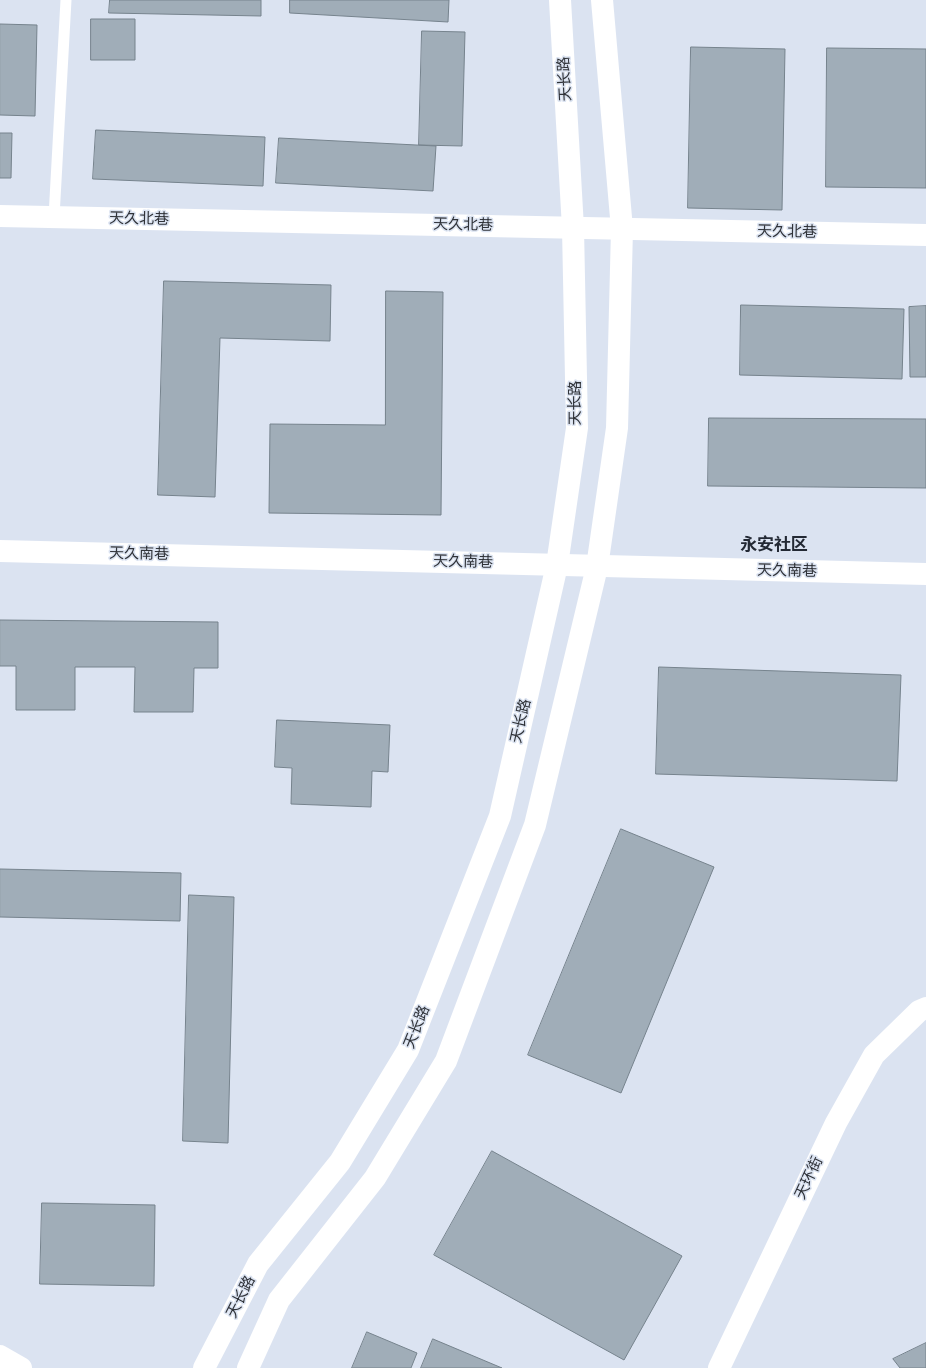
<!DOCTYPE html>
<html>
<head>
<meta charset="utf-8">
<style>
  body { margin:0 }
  canvas { display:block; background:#dbe3f1 }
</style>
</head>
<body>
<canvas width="926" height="1368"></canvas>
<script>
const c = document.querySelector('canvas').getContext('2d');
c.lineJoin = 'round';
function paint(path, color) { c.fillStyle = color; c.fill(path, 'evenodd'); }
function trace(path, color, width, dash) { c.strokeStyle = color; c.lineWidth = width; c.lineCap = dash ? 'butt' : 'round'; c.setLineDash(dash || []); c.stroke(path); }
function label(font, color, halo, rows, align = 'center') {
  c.font = font + ' Figtree,"Noto Sans SC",sans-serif'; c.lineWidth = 3; c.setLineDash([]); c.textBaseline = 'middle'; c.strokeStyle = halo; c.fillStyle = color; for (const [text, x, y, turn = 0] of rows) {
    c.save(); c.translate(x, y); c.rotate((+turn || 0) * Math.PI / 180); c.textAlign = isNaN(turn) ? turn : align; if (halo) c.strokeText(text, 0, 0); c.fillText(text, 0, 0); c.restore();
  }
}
const building = new Path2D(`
  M110,0H261V16L109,13Z
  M290,0H449L448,22L290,13Z
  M91,19H135V60H91Z
  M0,24L37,25L35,116L0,115Z
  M422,31L465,32L462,146L419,145Z
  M691,47L785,49L782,210L688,208Z
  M827,48L926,49V188L826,187Z
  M96,130L265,137L263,186L93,179Z
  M0,133H12L11,178H0Z
  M279,138L436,146L433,191L276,183Z
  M164,281L331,285L330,341L220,338L215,497L158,495Z
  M386,291L443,292L441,515L269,513L270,424L385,425Z
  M741,305L904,309L902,379L740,375Z
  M926,306V377H910L909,307Z
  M709,418L926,419V488L708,486Z
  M0,620L218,622V668H194L193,712H134L135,667H75V710H16V666H0Z
  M659,667L901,675L897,781L656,774Z
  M277,720L390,725L388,772L372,771L371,807L291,804L292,768L275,767Z
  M621,829L714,867L621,1093L528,1055Z
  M0,869L181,873L180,921L0,917Z
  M189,895L234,897L228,1143L183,1141Z
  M492,1151L682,1256L624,1360L434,1255Z
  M42,1203L155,1205L154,1286L40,1284Z
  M367,1332L417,1353L411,1368H352Z
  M433,1339L502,1368H421Z
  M926,1343V1368H900L893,1359Z`);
paint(building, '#a0adb8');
trace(building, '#76838d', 1);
trace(new Path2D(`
  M54,217L66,0`), '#fff', 11);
trace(new Path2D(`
  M0,216L926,235
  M0,551L926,574`), '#fff', 22);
trace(new Path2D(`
  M0,1356L21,1368
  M204,1368L258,1264L340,1162L408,1050L500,816L557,565L577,428L573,228L560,0
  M248,1368L279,1300L375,1178L446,1061L535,825L597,567L617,428L622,229L602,0
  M719,1368L836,1123L874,1055L919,1011L926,1008`), '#fff', 22);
label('15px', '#2f3238', '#dbe3f1', [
  ["天长路",565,79,-93],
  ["天久北巷",139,219,1],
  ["天久北巷",463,225,1],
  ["天久北巷",787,232,1],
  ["天长路",576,403,-90],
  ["天久南巷",139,554,1],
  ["天久南巷",463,562,1],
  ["天久南巷",787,571,1],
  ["天长路",521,721,-77],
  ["天长路",417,1027,-68],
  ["天环街",809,1178,-65],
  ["天长路",241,1297,-63]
]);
label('bold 17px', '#232934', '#dbe3f1', [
  ["永安社区",774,545]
]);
</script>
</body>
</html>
